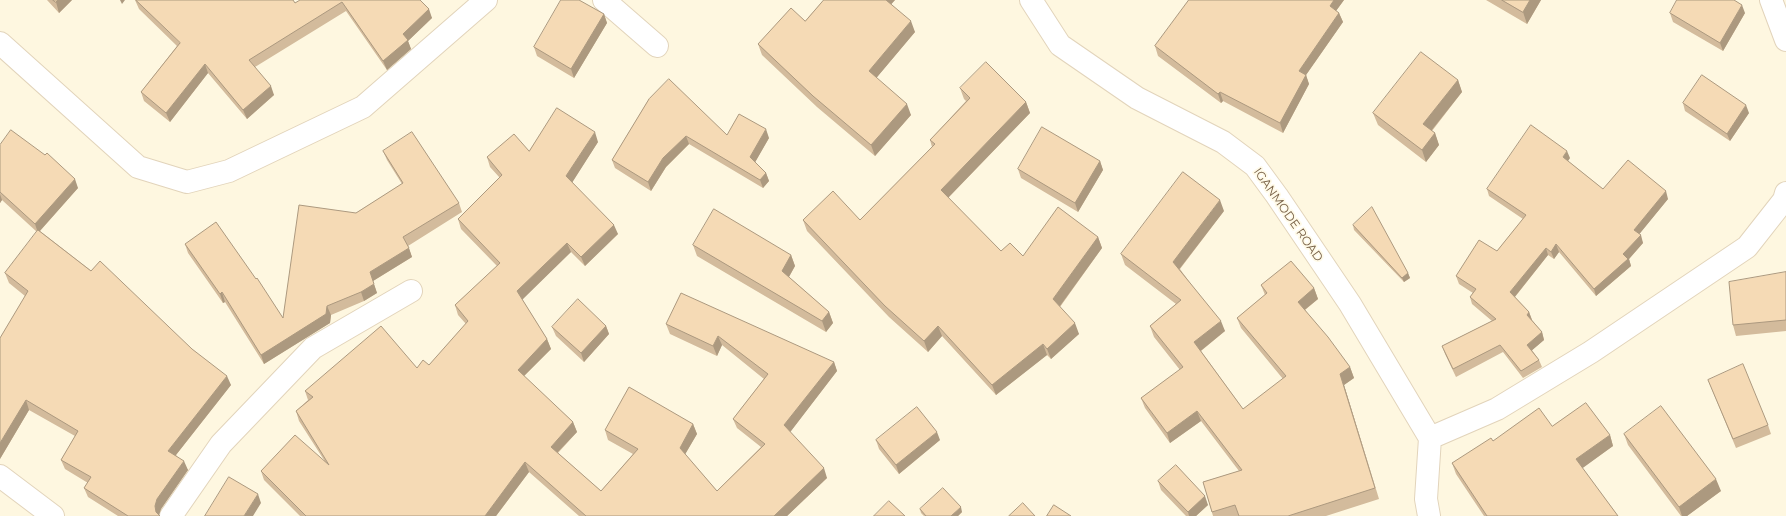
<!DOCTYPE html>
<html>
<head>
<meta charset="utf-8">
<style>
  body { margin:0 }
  canvas { display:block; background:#fef7e0 }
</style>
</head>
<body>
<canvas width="1786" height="516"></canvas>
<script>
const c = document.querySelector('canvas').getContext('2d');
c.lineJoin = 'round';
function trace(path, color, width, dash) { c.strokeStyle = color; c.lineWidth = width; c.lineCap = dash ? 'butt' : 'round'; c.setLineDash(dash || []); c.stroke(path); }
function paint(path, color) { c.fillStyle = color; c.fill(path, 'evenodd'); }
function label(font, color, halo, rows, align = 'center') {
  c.font = font + ' Montserrat,sans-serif'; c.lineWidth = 3.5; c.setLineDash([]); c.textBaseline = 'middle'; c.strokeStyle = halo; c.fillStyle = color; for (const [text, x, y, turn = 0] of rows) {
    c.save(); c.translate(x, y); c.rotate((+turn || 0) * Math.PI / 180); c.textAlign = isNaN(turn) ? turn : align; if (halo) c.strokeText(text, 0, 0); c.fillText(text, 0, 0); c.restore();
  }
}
const minor = new Path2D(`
  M604,0L657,46
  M1031,0L1060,45L1137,98L1223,142L1255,166L1277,196L1350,304L1430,438L1426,499L1429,516
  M1771,0L1786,40
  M0,43L138,167L187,182L229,171L363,107L486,0
  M1430,438L1497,409L1591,352L1747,247L1784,200L1786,193
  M0,476L53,516
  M171,516L221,444L313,348L411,291`);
trace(minor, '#e2d4bb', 24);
trace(minor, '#fff', 22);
paint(new Path2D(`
  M47,0H72L59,13Z
  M135,0L295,3L420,0L432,18L408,41L411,49L387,70L346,11L255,67L274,95L247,119L208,73L170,122L144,101L141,92L177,46L139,9Z
  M824,0H895L891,4L915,32L876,78L911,115L875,156L817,107L762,55L758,44L805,21Z
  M1189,0H1344L1336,11L1339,13L1343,22L1306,75L1309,84L1283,133L1223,101L1221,103L1158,56L1155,46Z
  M1486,0H1541L1527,24Z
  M1670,13H1745L1723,51L1673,22Z
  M604,14L607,23L574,78L537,56L534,47Z
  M1458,80L1462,92L1432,131L1435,133L1439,145L1426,162L1378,125L1373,113Z
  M960,88L1026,102L1030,113L948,198L1001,251L1023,256L1098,237L1102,248L1060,307L1079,334L1051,359L1047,355L996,395L942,336L928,352L889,317L807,231L803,220H860L932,147L930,140L966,101L964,99Z
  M649,99L727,135L769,138L755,162L766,173L769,181L763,188L689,144L666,167L651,191L615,168L612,160Z
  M1683,103L1749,113L1730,141L1685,111Z
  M598,142L572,182L618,234L585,266L571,252L522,299L547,339L551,349L524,376L573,422L577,432L558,453L601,491L633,454L608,440L605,430L693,424L697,434L685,454L717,491L761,447L737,428L733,419L764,379L722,345L717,356L670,334L666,324L834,362L837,371L790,432L827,478L787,516H579L529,472L496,516H300L264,480L261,471L324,460L299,421L296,411L308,400L305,391L429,365L466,324L458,315L455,305L497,266L461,229L458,219L500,178L490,167L487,157L529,151Z
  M0,145L78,188L40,231L192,349L231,385L176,455L188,470L161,509L159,515L160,516H118L88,497L84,488L88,483L65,469L61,460L75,436L29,410L0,459L25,296L9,283L5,273L37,232L2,200L0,203Z
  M383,151L459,203L462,212L408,246L412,257L373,281L377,293L364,301L331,315L330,323L264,364L225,302L223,303L188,253L185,244L256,279L283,318L356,213L402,184L387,160Z
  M1570,158L1568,161L1603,189L1668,199L1639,234L1643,243L1629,259L1631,266L1596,296L1559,252L1554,259L1548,255L1515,297L1529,312L1532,320L1542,332L1544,340L1532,350L1539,360L1542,367L1523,378L1503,352L1456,377L1445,354L1442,346L1492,321L1472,304L1470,297L1473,293L1459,284L1456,276L1497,251L1523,219L1489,196L1487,189Z
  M1100,161L1103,170L1078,212L1021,178L1018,169Z
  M1224,211L1180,269L1225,331L1201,351L1243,409L1283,379L1241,328L1237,318L1265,295L1261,285L1314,288L1318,299L1305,310L1350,367L1354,378L1344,385L1379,499L1326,516H1213L1203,482L1239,471L1201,421L1170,443L1145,408L1141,398L1180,370L1154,337L1150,326L1176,304L1125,265L1121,254Z
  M1353,225L1408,273L1410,278L1404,282L1354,230Z
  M693,245L791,255L795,266L789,277L829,312L833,323L826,332L697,256Z
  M1786,272V331L1736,336L1733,325Z
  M606,326L609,334L584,362L556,336L552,327Z
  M1708,380L1768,425L1771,434L1736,448Z
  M1552,426L1610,435L1613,446L1582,468L1618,516H1484L1456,474L1452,463L1493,441Z
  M1624,434L1721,491L1687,516H1681L1628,445Z
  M876,440H940L899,474L879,449Z
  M1158,481L1208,505L1196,516H1186L1161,490Z
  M920,509L962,512L958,516H924L921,513Z`), '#d3bb9c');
paint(new Path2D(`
  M58,0H72L59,13L56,2Z
  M120,0H125L122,4Z
  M884,0H895L887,9Z
  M1334,0H1344L1333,15L1330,6Z
  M1530,0H1541L1527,24L1523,12Z
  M1742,5L1745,13L1723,51L1720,43Z
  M429,9L432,18L408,41L411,49L387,70L383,61L403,34Z
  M1339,13L1343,22L1306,75L1309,84L1283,133L1280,123L1299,71Z
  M604,14L607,23L574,78L571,69Z
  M911,21L915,32L873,82L869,71Z
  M205,64L208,73L170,122L166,113Z
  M1458,80L1462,92L1427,136L1423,124Z
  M271,86L274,95L247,119L243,110Z
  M1220,92L1223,101L1221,103L1218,94Z
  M1026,102L1030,113L945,201L941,190Z
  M907,104L911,115L875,156L871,145Z
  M1746,105L1749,113L1730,141L1727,134Z
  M766,129L769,138L753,166L750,157Z
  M595,132L598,142L570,186L566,176Z
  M1435,133L1439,145L1426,162L1422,150Z
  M686,136L689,144L666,167L651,191L648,182L663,158Z
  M1567,151L1570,158L1565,165L1563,157Z
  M1100,161L1103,170L1078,212L1075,203Z
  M766,173L769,181L763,188L760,180Z
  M75,179L78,188L38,233L35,224Z
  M1666,191L1668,199L1637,237L1634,230Z
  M0,194L2,200L0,203Z
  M1220,200L1224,211L1177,272L1173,262Z
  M614,225L618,234L585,266L581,257Z
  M1641,235L1643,243L1629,259L1631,266L1596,296L1594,289L1623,254Z
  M1098,237L1102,248L1057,310L1053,299Z
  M567,243L571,252L521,301L517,291Z
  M1556,244L1559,252L1554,259L1551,252Z
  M409,248L412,257L373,281L370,272Z
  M1546,248L1548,255L1513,299L1510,292Z
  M791,255L795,266L786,282L782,271Z
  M1408,273L1410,278L1404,282L1402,278Z
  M374,284L377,293L364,301L361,292Z
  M1314,288L1318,299L1302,312L1298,302Z
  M222,292L225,302L223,303L220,294Z
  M327,306L331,315L330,323L264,364L261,355Z
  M829,312L833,323L826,332L822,321Z
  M1529,312L1532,320L1530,322L1527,315Z
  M1221,321L1225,331L1198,353L1194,342Z
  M1075,323L1079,334L1051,359L1047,349Z
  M606,326L609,334L584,362L581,353Z
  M938,326L942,336L928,352L924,341Z
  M1542,332L1544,340L1530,352L1527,345Z
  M718,336L722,345L717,356L713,346Z
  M547,339L551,349L521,379L518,370Z
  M1043,344L1047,355L996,395L992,385Z
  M834,362L837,371L788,435L784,425Z
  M1350,367L1354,378L1344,385L1379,499L1340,374Z
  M227,376L231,385L172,460L168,451Z
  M26,400L29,410L0,459V443Z
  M1197,411L1201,421L1170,443L1167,433Z
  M573,422L577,432L554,456L551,447Z
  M693,424L697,434L683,458L680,448Z
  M937,432L940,440L899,474L896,465Z
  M1610,435L1613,446L1580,470L1576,459Z
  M184,461L188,470L161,509L159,515L156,512L155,506L157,499Z
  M525,462L529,472L496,516H485Z
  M824,468L827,478L787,516H774Z
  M1716,479L1721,491L1687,516H1682L1679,507Z
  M258,494L261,503L253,516H244Z
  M1205,496L1208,505L1196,516H1189L1188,512Z
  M961,507L962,512L958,516H951Z`), '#ac997f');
const building = new Path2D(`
  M53,0H58L56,2Z
  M136,0H293L295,3L300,0H420L429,9L403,34L408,40L383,61L342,2L249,60L271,86L243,110L205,64L166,113L141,92L180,43Z
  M561,0H579L604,14L571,69L534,47Z
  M824,0H886L911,21L869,71L907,104L871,145L813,96L758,44L791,8L805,21Z
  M1189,0H1334L1330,6L1339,13L1299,71L1306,75L1280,123L1220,92L1218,94L1155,46Z
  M1502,0H1530L1523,12Z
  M1677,0H1734L1742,5L1720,43L1670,13Z
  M1421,52L1458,80L1423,124L1435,133L1422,150L1373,113Z
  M986,62L1026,102L941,190L1001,251L1010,243L1023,256L1058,207L1098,237L1053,299L1075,323L1047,349L1043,344L992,385L938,326L924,341L885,306L803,220L833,191L860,220L935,144L930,140L970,98L960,88Z
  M1702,75L1746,105L1727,134L1683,103Z
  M669,79L727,135L739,114L766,129L750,157L766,173L760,180L686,136L663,158L648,182L612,160L649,99Z
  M557,108L595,132L566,176L614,225L581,257L567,243L517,291L547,339L518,370L573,422L551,447L601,491L638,449L605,430L629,387L693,424L680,448L717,491L765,444L733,419L768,374L718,336L713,346L666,324L681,293L834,362L784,425L824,468L774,516H586L525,462L485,516H306L261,471L295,435L329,465L296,411L313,397L305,391L381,326L417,368L423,360L429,365L468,321L455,305L500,263L458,219L502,175L487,157L514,134L529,151Z
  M1531,125L1567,151L1563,157L1603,189L1628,160L1666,191L1634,230L1641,235L1623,254L1628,259L1594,289L1556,244L1551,252L1546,248L1510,292L1529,312L1527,315L1542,332L1527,345L1539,360L1521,371L1500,345L1453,369L1442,346L1496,319L1470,297L1476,289L1456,276L1479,240L1497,251L1526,215L1487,189Z
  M1042,127L1100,161L1075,203L1018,169Z
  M11,130L45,155L47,153L75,179L35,224L0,192V145Z
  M412,132L459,203L403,237L409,248L370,272L374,284L361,292L327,306L326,314L261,355L222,292L220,294L185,244L216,222L256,279L257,278L283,318L299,205L356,213L403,183L383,151Z
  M1183,172L1220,200L1173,262L1221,321L1194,342L1243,409L1286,376L1237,318L1267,293L1261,285L1291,261L1314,288L1298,302L1328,337L1350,367L1340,374L1375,488L1288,516H1239L1235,505L1212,512L1203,482L1242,470L1197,411L1167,433L1141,398L1183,367L1150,326L1181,300L1121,254Z
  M1372,207L1408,273L1402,278L1353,225Z
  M714,209L791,255L782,271L829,312L822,321L693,245Z
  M38,230L91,271L100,261L192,349L227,376L168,451L184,461L157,499L155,506L156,512L160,516H128L84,488L91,477L61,460L78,431L26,400L0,443V338L28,291L5,273Z
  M1786,272V320L1733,325L1729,282Z
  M578,299L606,326L581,353L552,327Z
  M1743,364L1768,425L1733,439L1708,380Z
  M1586,403L1610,435L1576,459L1618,516H1487L1452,463L1491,438L1493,441L1539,408L1552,426Z
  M1661,406L1716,479L1679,507L1624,434Z
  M917,407L937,432L896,465L876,440Z
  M1176,465L1205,496L1188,512L1158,481Z
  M229,477L258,494L244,516H205Z
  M943,488L961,507L951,516H926L920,509Z
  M889,501L905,516H874Z
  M1023,503L1035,516H1009Z
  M1054,505L1071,516H1047Z`);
paint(building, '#f5dab5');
trace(building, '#ac997f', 1);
label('12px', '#765f45', '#fffae8', [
  ["IGANMODE ROAD",1288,215,55]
]);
</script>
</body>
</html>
